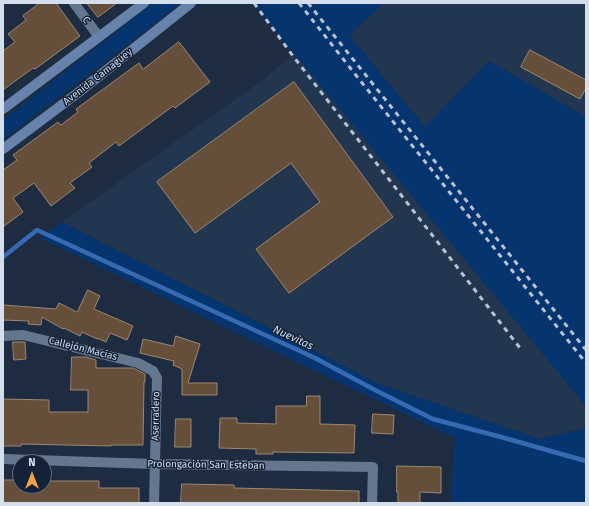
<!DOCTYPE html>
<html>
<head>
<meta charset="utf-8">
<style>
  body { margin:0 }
  #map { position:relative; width:589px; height:506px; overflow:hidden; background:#1d2c41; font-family:"Fira Sans",sans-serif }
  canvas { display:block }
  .frame { position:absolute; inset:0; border:4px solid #d5dfec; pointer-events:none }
  .north { position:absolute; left:12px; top:454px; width:40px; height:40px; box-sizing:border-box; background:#142237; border:1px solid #616e7f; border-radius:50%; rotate:0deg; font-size:11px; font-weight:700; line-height:16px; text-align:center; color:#d5dfec }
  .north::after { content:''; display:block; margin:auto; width:14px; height:18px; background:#f5a246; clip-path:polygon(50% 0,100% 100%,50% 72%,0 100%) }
</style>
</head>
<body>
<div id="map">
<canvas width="589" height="506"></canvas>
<div class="frame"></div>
<div class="north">N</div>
</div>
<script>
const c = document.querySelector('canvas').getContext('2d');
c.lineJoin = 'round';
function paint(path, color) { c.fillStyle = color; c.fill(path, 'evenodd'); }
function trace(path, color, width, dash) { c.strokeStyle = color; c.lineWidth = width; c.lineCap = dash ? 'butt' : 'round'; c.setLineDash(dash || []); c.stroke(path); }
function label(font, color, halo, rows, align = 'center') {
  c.font = font + ' "Fira Sans",sans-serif'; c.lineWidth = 3; c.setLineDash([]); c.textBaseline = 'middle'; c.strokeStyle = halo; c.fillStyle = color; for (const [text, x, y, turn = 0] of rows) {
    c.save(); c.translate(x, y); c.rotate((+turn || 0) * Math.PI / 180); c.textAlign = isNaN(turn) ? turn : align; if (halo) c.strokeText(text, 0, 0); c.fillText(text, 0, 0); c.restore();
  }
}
paint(new Path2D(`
  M384,3H586V117L489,61L425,127L349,35Z
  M295,53L586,406V428L540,439L379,384L62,222L260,82Z`), '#233650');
paint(new Path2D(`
  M153,3H179V5L3,140V120Z
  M252,3H384L349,35L425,127L489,61L586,117V406Z
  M62,222L379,384L540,439L586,428V503H451L455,438L40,238Z`), '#05346f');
trace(new Path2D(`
  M3,257L37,230L315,358L375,390L433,419L501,437L586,461`), '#366ab3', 4.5);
const building = new Path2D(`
  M40,3H56L80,36L35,69L33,68L3,90V51L15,42L8,34L26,20L23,16Z
  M87,3H117L98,17Z
  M179,42L210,82L175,108L173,106L119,146L116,142L89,163L92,167L70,183L75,188L51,206L34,183L13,198L23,212L3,227V170L17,160L13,155L58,122L61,125L78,112L76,109L139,63L143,69Z
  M530,50L586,80V88L580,99L521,67Z
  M294,82L393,217L289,293L256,249L320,202L291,163L195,233L157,182Z
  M88,290L100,296L94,309L133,326L127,340L110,333L106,342L97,338V339L82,332L80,336L64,328L63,329L42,317L41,325L28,324L29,321L3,320V305L56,309L59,303L77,312Z
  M176,336L200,344L188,383H217V395H182V369L173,365L174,361L140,353L143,339L173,346Z
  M13,342H25L26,359L14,360Z
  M72,357H86L96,360V368H133L145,374V382H144L143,445H111V446L21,444V446H3V399L49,400V412H88V390H71Z
  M307,396H320V424L355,425L354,453L273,452V454H256V449L219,448L220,418H237V423L276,424V406H306Z
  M373,414L394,415L393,434L372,433Z
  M176,419H191V447H175Z
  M397,466L441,467V493L420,492V503H398V492H397Z
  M3,480H20V486H44V481H99V488H139V503H3Z
  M182,484L234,485V488L359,491V503H181Z`);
paint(building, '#654f3a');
trace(building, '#9f8770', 1);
trace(new Path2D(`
  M74,3L99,37
  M3,336L23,335L138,363L153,371L157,378L154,503
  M3,459L155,464L373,467L372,503`), '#65778f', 10);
trace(new Path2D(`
  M3,109L144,3
  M3,149L79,92L191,3`), '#6783ab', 10);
trace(new Path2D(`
  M254,3L293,56L520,348
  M299,3L355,74L586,363
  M308,3L586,350`), '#b8c3d1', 3, [5, 5]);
label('10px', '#d5dfec', '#142237', [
  ["C",86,20,54],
  ["Avenida Camagüey",98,77,-38],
  ["Callejón Macías",83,349,14],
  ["Aserradero",156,416,-89],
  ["Prolongación San Esteban",206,465,1]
]);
label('italic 11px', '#ccdaee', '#142237', [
  ["Nuevitas",293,338,25]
]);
</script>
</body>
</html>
